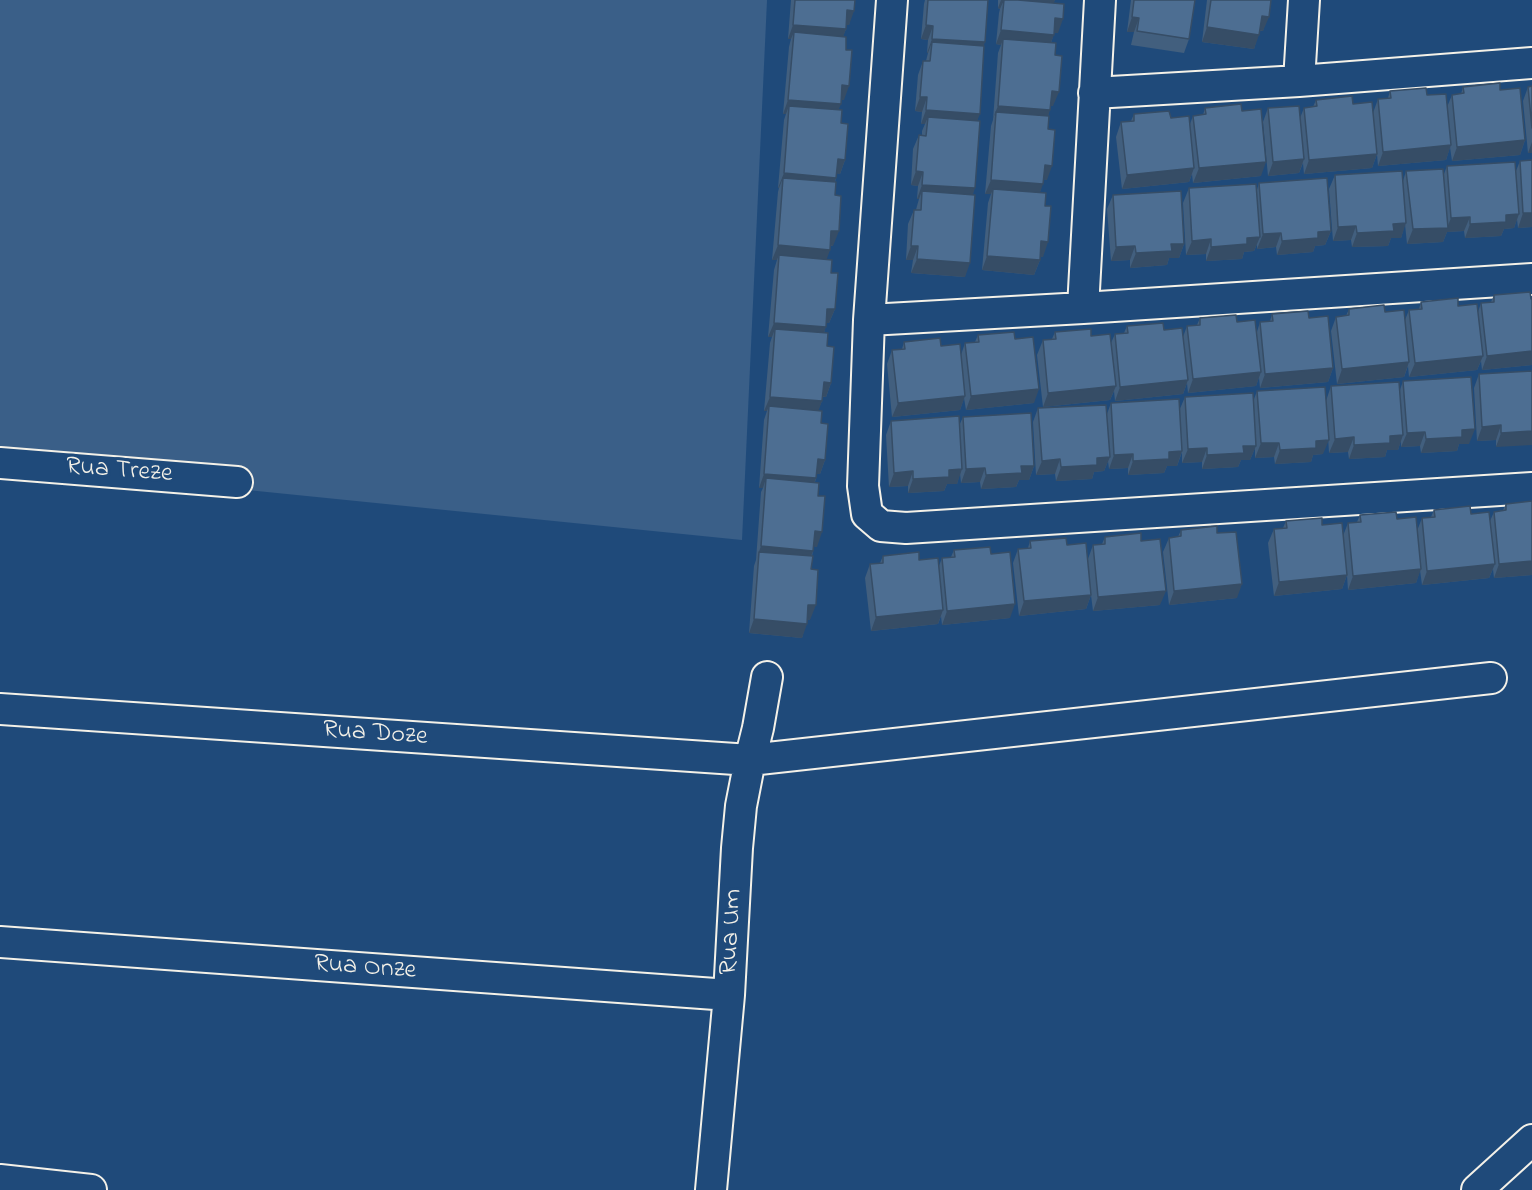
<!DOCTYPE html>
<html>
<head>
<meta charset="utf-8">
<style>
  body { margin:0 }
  canvas { display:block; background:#1f4a7a }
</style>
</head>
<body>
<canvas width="1532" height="1190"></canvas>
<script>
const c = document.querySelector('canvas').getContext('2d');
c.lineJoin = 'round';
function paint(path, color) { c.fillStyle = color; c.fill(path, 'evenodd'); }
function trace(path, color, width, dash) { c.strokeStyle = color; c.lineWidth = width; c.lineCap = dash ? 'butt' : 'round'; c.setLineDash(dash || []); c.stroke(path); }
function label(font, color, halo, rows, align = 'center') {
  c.font = font + ' "Indie Flower",sans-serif'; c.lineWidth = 6; c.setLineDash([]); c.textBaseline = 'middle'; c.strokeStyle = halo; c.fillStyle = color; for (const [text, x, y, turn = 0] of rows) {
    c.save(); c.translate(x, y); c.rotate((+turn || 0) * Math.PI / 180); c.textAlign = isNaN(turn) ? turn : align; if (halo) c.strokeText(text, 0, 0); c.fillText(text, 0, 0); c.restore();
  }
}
paint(new Path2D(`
  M0,0H767L742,540L0,465Z`), '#3a5f88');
const street = new Path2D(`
  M892,0L869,320L1083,308L1532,279
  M1299,81L1304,0
  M1094,93L1299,81L1532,63
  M1083,308L1100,0
  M869,320L863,486L867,514L881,526L906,528L1532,488
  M0,463L237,482
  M0,709L750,760L1491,678
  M0,942L729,995
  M0,1180L91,1190
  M711,1190L729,995L737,848L741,806L750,760L758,728L767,677
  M1477,1190L1532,1140`);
trace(street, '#f4f1e8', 34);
trace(street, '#1f4a7a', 30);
paint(new Path2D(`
  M791,0H855L849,25H846V29L843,36L844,100H841L838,110L841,123L845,160L840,174L837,173L835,182L833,246H830L826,259L831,273L835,309L829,323H826L824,333L827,346L831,383L826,397H822V401L818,410L821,423L825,460L820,474H817L815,482L818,496L817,547L814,546L812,556L810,620L807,619L802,638L749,633L754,566L756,560L761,492L763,488H759L764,420L767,411H764L770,343L772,337H768L774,270L777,260H772L778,192L779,188H778L784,120L786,114H783L789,47L791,39H788Z
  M925,0H988L977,121L973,195L965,277L911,273L913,260H906L908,224L914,210H916L917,206L919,199H917L918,186L911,185L913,149L919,135H922V131L925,124H921L922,112L915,111L918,75L923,61H926L928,53H927L928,40L921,39L924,4Z
  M998,0H1055L1053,3L1058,33H1054L1051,43L1053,106H1050L1048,116L1047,180L1043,179L1040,192L1043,257L1040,256V260L1034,275L982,270L988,203L991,194H985L991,126L993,120L998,53L1001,45L996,44L999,13L1000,9L998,8Z
  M1131,0H1195L1189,39L1184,53L1131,45L1134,32H1127Z
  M1207,0H1271L1263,31H1259L1254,49L1202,42Z
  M1532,86V153H1528L1523,101L1528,87Z
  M1463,87L1500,90L1525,140L1520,155L1452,161L1450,147L1446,160L1378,166L1377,154L1372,168L1304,174L1303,163L1299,173L1268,176L1263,122L1268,108L1300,118L1304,108L1313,107L1316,100L1353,104L1373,113L1378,99L1388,98L1390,91L1427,95L1447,107L1452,95L1461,94Z
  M1205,108L1242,111L1261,176L1193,183L1192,174L1189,182L1122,189L1116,137L1121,122L1131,121L1134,114L1171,118L1190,124L1193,116L1203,115Z
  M1532,160V227L1518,228L1517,219L1514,228L1504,229L1501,236L1465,238L1464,231L1447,232L1443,242L1407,244L1405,224L1401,238H1391L1388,246L1352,247L1351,240L1333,241L1329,189L1335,175L1403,181L1406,171L1444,174L1447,166L1516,171L1520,161Z
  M1259,183L1331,231L1325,245L1315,246L1313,252L1277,255L1276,247L1257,249V244L1254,251L1244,252L1242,259L1206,261V254L1186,255L1183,203L1189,188L1257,190Z
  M1113,195L1184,244L1179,258H1169L1167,265L1130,268V260L1111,261L1107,209Z
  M1494,295L1532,299V365L1482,370L1481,361L1477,370L1409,377L1408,366L1404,377L1337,384L1331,331L1336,317L1346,316L1349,309L1385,312L1405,320L1409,310L1419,309L1421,302L1458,306L1478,312L1481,303L1491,302Z
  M1272,314L1309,318L1333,368L1328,382L1260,388L1259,377L1256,386L1188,393L1187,383L1183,394L1115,401L1114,391L1110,400L1043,407L1037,355L1043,340L1052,339L1055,332L1091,336L1111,343L1115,334L1124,333L1127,326L1164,330L1183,337L1187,326L1197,325L1200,318L1237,322L1257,332L1260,322L1270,321Z
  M978,335L1015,339L1034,403L966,410L964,398L960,410L892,417L887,364L892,350L902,349L904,342L941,346L961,355L965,343L975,342Z
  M1532,371L1496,447V440L1477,441L1474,388L1479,374Z
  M1403,381L1469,444H1459L1457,451L1421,453L1420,446L1401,447V440L1398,450H1387L1385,457L1349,459L1348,452L1329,453L1326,401L1331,386L1400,390Z
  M1257,391L1323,454L1313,455L1311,462L1275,464L1274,457L1255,458V448L1250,460H1241L1238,467L1202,469V462L1182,463V452L1177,466H1167L1164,473L1128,475V468L1109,469L1108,461L1104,471L1094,472L1092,479L1056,481L1055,474L1036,475L1033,422L1038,408L1107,414L1111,403L1179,411L1185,397L1253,402Z
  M963,417L1034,466L1029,480H1019L1016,487L981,489L980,482L961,483L960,473L957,484H947L944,491L908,493V486L889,487L886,435L891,421L959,426Z
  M1532,501V575L1494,578L1493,569L1489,578L1422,585L1420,570L1416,583L1348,590L1347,575L1342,589L1274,596L1268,543L1274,529L1283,528L1286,521L1322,525L1343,536L1348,523L1357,522L1360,515L1397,519L1417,531L1422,518L1431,517L1434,510L1471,514L1490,521L1494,512L1503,510L1506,504Z
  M1181,530L1217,533L1237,598L1169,605L1163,552L1169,538L1178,537Z
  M1105,537L1141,541L1160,605L1093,611L1091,595L1086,609L1019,616L1013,563L1018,549L1028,548L1030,541L1067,545L1088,559L1093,545L1102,544Z
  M954,550L991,554L1010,618L942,625L941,616L938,624L871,631L865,578L870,564L880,563L883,556L919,560L939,566L942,558L951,557Z`), '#425f7e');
paint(new Path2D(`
  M1001,0H1004L1000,9L998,8Z
  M1004,0H1055L1050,13Z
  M847,10L854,11L849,25H842Z
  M1262,16L1269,17L1263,31L1256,30Z
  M1132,17L1139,18L1134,32H1127Z
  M1055,18L1063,19L1058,33H1050Z
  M793,25L846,29L841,43L794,32L791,39H788Z
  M926,25L933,26L928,40L921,39Z
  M1207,27L1259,35L1254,49L1202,42Z
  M1001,30L1054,35L1048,49L1003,39L1001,45L996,44Z
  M932,39L985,42L980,57L932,42L928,53H927Z
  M842,85L849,86L844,100H837Z
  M1052,91L1059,92L1053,106H1046Z
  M920,97H927L922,112L915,111Z
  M788,100L841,104L835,118L789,106L786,114H783Z
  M998,106L1050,110L1045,125L996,112L992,120Z
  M926,110L980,114L974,128L928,117L925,124H921Z
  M1525,140L1520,155L1452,161L1457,147Z
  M1532,142V153H1528Z
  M1451,145L1446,160L1378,166L1383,152Z
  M1377,154L1372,168L1304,174L1309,160Z
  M838,159L845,160L840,174L833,173Z
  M1304,159L1299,173L1268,176L1273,162Z
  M1266,162L1261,176L1193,183L1199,168Z
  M1045,165L1052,166L1047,180L1039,179Z
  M1194,168L1189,182L1122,189L1127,175Z
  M916,171L923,172L918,186L911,185Z
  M784,173L836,178L831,192L783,178L779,188H778Z
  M991,180L1043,184L1038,198L993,189L991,194H985Z
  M922,185L975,188L970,203L922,191L919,199H917Z
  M1523,213H1532V227L1518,228Z
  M1519,214L1514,228L1504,229L1501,236L1465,238L1470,224L1506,215Z
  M1470,217L1464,231L1447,232L1443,242L1407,244L1413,229L1447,228L1451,218Z
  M1406,223L1401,238H1391L1388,246L1352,247L1357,233L1393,224Z
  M1356,226L1351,240L1333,241L1338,227Z
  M831,231H839L833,246L826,245Z
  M1331,231L1325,245L1315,246L1313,252L1277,255L1282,241L1318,232Z
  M1281,233L1276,247L1257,249L1263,234Z
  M1260,237L1254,251L1244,252L1242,259L1206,261L1211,247L1247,238Z
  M1211,239L1206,254L1186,255L1192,241Z
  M1041,241L1048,242L1043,257L1036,256Z
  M1171,244H1184L1179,258H1169L1167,265L1130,268L1136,253Z
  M778,245L830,250L825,264L779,255L777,260H772Z
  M911,246H918L913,260H906Z
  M1135,246L1130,260L1111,261L1116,247Z
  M987,256L1040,260L1034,275L982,270Z
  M917,259L970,263L965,277L911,273Z
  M827,309H835L829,323H822Z
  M774,323L826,327L821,341L775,329L772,337H768Z
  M1532,351V365L1482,370L1487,356Z
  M1483,356L1477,370L1409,377L1415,363Z
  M1409,362L1404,377L1337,384L1342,369Z
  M1333,368L1328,382L1260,388L1265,374Z
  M1261,372L1256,386L1188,393L1193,379Z
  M1188,380L1183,394L1115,401L1120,387Z
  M824,382L831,383L826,397L818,396Z
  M1116,386L1110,400L1043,407L1048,393Z
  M1039,389L1034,403L966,410L971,396Z
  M965,396L960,410L892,417L898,403Z
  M770,397L822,401L817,415L769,406L767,411H764Z
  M1501,425L1496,440L1477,441L1482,427Z
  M1475,429L1469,444H1459L1457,451L1421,453L1426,439L1462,430Z
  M1532,431V445L1496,447L1501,433Z
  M1425,432L1420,446L1401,447L1407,433Z
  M1403,435L1398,450H1387L1385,457L1349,459L1354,445L1390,436Z
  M1354,437L1348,452L1329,453L1335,439Z
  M1329,440L1323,454L1313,455L1311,462L1275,464L1280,450L1316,441Z
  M1261,443H1279L1274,457L1255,458Z
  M1243,446H1256L1250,460H1241L1238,467L1202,469L1207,455Z
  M1207,448L1202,462L1182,463L1188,449Z
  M1182,451L1177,466H1167L1164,473L1128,475L1133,461L1169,452Z
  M1133,454L1128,468L1109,469L1114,455Z
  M1110,457L1104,471L1094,472L1092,479L1056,481L1061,467L1097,458Z
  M818,459L825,460L820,474H812Z
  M1060,459L1055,474L1036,475L1042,461Z
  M1021,466H1034L1029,480H1019L1016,487L981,489L986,475Z
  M985,468L980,482L961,483L966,469Z
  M962,469L957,484H947L944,491L908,493L913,479L949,470Z
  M913,471L908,486L889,487L894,473Z
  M764,474L816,478L811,492L766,478L763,488H759Z
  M815,531L822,532L817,547L810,546Z
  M761,546L813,551L808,565L759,552L756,560Z
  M1532,561V575L1494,578L1499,564Z
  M1495,564L1489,578L1422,585L1427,571Z
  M1421,569L1416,583L1348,590L1353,576Z
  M1347,575L1342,589L1274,596L1279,582Z
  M1242,584L1237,598L1169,605L1174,591Z
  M1166,591L1160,605L1093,611L1098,597Z
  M1091,595L1086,609L1019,616L1024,601Z
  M1015,604L1010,618L942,625L947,611Z
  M808,605H816L810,620L803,619Z
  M943,610L938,624L871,631L876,617Z
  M754,619L807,624L802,638L749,633Z`), '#364d66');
const building = new Path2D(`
  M795,0H855L854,11L847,10L846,29L793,25Z
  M928,0H988L985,42L932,39L933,26L926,25Z
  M1004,0H1018L1064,4L1063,19L1055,18L1054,35L1001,30Z
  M1134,0H1195L1189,39L1137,31L1139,18L1132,17Z
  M1211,0H1271L1269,17L1262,16L1259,35L1207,27Z
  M794,32L846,37V50H852L849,86L842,85L841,104L788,100Z
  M1003,39L1056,43L1055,55L1062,56L1059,92L1052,91L1050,110L998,106Z
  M932,42L984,46L980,114L926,110L927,97H920L923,61H930Z
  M1500,83V90L1520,88L1525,140L1457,147L1452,95L1464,93L1463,87Z
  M1532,86V128L1528,87Z
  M1426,88L1427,95L1446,94L1451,145L1383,152L1378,99L1391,98L1390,91Z
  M1352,96L1353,104L1372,102L1377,154L1309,160L1304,108L1317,106L1316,100Z
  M1241,104L1242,111L1261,109L1266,162L1199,168L1193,116L1206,114L1205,108Z
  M789,106L842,110L841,123L848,124L845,160L838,159L836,178L784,173Z
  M1299,106L1304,159L1273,162L1268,108Z
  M1169,111L1171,118L1189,116L1194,168L1127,175L1121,122L1134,121V114Z
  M996,112L1049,116L1048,129L1055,130L1052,166L1045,165L1043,184L991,180Z
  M928,117L980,121L975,188L922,185L923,172L916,171L919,135L926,136Z
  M1532,160V213H1523L1520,161Z
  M1515,162L1519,214L1506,215V222L1470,224V217L1451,218L1447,166Z
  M1443,169L1448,228L1413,229L1406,171Z
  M1402,171L1406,223L1393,224L1394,231L1357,233L1356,226L1338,227L1335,175Z
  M783,178L836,182L835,195L841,196L839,231H831L830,250L778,245Z
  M1327,178L1331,231L1318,232V238L1282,241L1281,233L1263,234L1259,183Z
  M1256,184L1260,237L1247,238V244L1211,247V239L1192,241L1189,188Z
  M993,189L1046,193L1045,206H1051L1048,242L1041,241L1040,260L987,256Z
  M922,191L975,195L970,263L917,259L918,246H911L914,210H921Z
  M1181,191L1184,244H1171L1172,251L1136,253L1135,246L1116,247L1113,195Z
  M779,255L832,260L831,273H838L835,309H827L826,327L774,323Z
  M1530,292L1531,299H1532V351L1487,356L1481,303L1494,302V295Z
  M1458,298V306L1477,304L1483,356L1415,363L1409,310L1422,309L1421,302Z
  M1384,305L1385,312L1404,310L1409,362L1342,369L1336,317L1349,315V309Z
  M1308,311L1309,318L1328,316L1333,368L1265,374L1260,322L1273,321L1272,314Z
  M1236,315L1237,322L1255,320L1261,372L1193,379L1187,326L1200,325V318Z
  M1163,323L1164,330L1182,328L1188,380L1120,387L1115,334L1128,333L1127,326Z
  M775,329L828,333L827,346L834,347L831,383L824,382L822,401L770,397Z
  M1091,329V336L1110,334L1116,386L1048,393L1043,340L1056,339L1055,332Z
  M1014,332L1015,339L1033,337L1039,389L971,396L965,343L979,342L978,335Z
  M940,338L941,346L960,344L965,396L898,403L892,350L905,349L904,342Z
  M1532,371V431L1501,433V425L1482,427L1479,374Z
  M1471,377L1475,429L1462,430V437L1426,439L1425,432L1407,433L1403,381Z
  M1399,382L1403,435L1390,436V443L1354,445V437L1335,439L1331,386Z
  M1325,387L1329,440L1316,441V448L1280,450L1279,443H1261L1257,391Z
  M1253,393L1256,446H1243L1244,453L1207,455V448L1188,449L1185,397Z
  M1179,399L1182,451L1169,452V459L1133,461V454L1114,455L1111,403Z
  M1106,405L1110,457L1097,458V465L1061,467L1060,459L1042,461L1038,408Z
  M769,406L822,411L821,423L828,424L825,460L818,459L816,478L764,474Z
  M1031,413L1034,466H1021L1022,473L986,475L985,468L966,469L963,417Z
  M959,416L962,469L949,470V477L913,479V471L894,473L891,421Z
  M766,478L819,483L818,496H825L822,532L815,531L813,551L761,546Z
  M1532,501V561L1499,564L1494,512L1506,510V504Z
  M1470,506L1471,514L1489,512L1495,564L1427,571L1422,518L1435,517L1434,510Z
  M1396,512L1397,519L1416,517L1421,569L1353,576L1348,523L1361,522L1360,515Z
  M1322,518V525L1342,523L1347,575L1279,582L1274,529L1287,528L1286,521Z
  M1217,526V533L1236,532L1242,584L1174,591L1169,538L1181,536V530Z
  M1141,533V541L1160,539L1166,591L1098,597L1093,545L1105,544V537Z
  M1066,538L1067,545L1086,543L1091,595L1024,601L1018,549L1031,548L1030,541Z
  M990,547L991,554L1010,552L1015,604L947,611L942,558L955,557L954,550Z
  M759,552L813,556L811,569L818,570L816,605H808L807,624L754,619Z
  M919,552V560L938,558L943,610L876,617L870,564L883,563V556Z`);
paint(building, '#4d6e92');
trace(building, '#364d66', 1.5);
label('26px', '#f4f1e8', '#1f4a7a', [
  ["Rua Treze",119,472,4],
  ["Rua Doze",375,735,4],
  ["Rua Um",733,932,-87],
  ["Rua Onze",365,969,4]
]);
</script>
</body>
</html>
